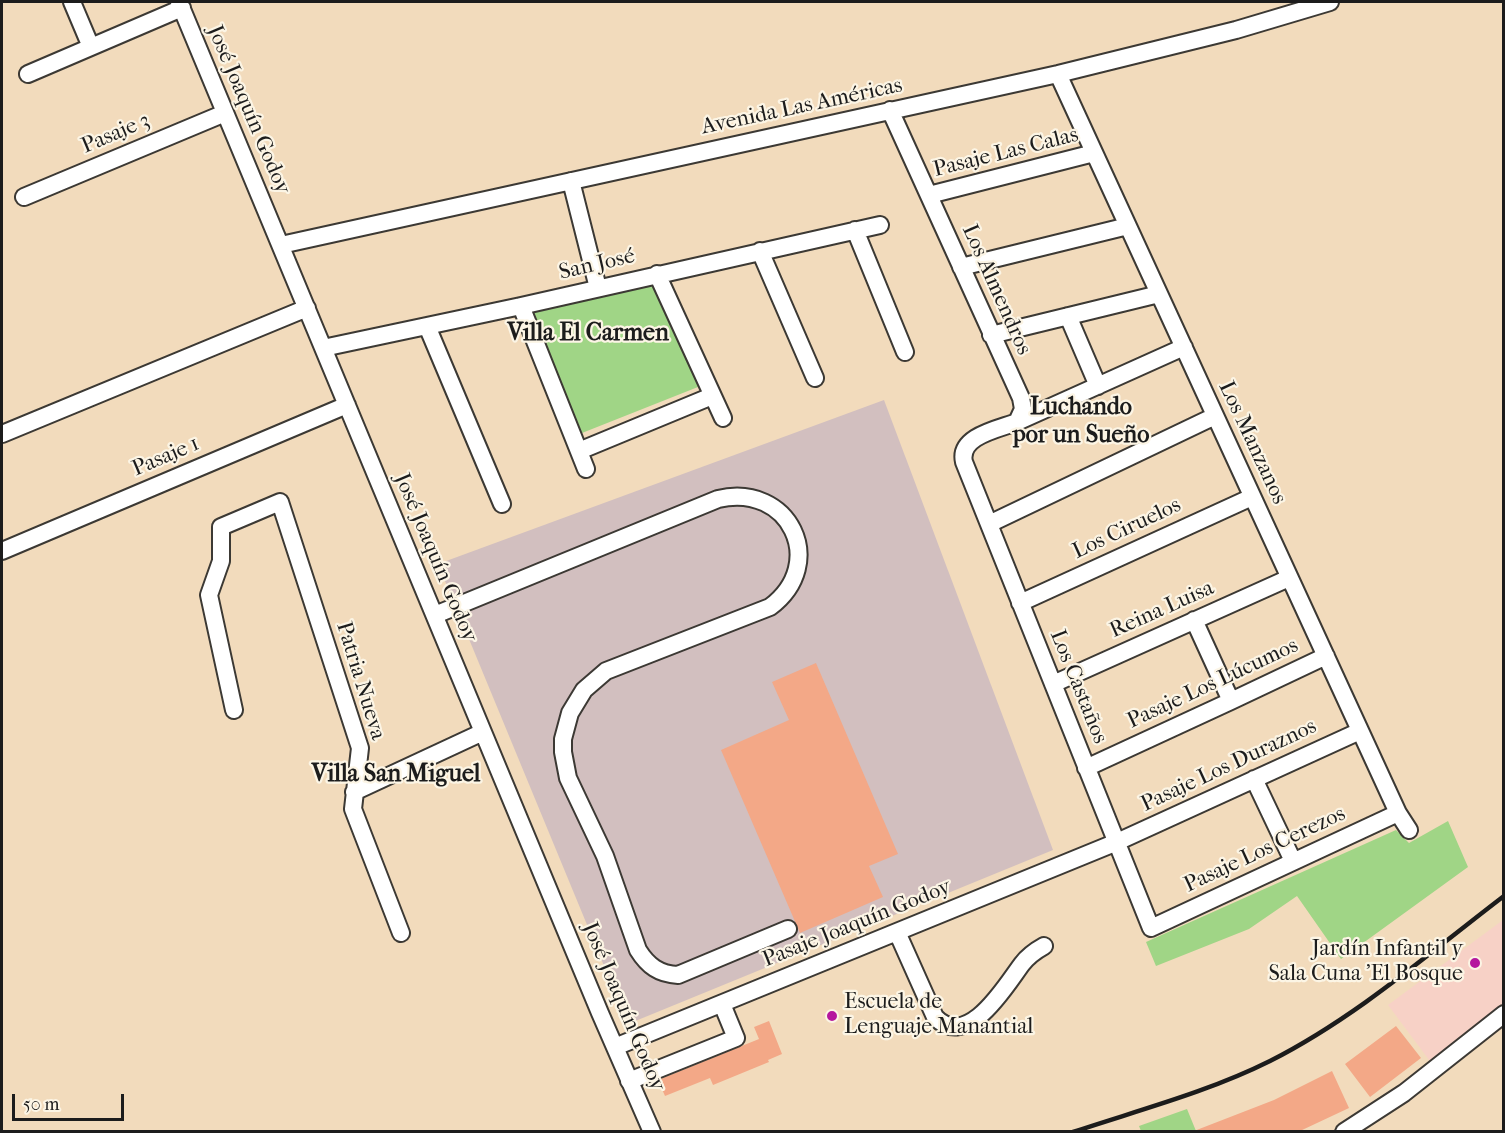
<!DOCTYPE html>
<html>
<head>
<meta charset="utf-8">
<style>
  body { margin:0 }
  #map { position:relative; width:1505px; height:1133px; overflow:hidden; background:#f2dbbc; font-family:"IM FELL French Canon",serif }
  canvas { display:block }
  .frame { position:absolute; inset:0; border:3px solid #1c1c1c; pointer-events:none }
  .scale { position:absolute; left:12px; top:1094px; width:112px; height:27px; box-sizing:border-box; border:3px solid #1c1c1c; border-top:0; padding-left:8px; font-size:18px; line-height:21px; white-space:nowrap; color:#1c1c1c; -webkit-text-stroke:4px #fcf5e5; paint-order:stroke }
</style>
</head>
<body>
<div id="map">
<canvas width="1505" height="1133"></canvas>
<div class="frame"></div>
<div class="scale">50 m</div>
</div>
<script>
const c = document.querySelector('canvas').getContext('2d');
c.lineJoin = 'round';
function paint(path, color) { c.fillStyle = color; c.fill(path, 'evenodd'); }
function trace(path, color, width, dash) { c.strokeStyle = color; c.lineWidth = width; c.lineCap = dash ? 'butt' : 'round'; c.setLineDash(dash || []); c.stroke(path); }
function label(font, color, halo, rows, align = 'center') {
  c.font = font + ' "IM FELL French Canon",serif'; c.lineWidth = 4.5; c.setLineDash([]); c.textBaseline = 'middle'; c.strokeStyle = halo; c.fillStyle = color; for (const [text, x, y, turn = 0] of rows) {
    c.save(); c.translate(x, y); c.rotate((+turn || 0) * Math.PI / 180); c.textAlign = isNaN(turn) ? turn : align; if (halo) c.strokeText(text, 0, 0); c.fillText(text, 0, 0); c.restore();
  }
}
paint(new Path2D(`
  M1503,920V1027L1441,1076L1388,1005Z`), '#f7d1c6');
paint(new Path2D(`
  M884,400L1053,850L628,1024L438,564Z`), '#d2bfbf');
paint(new Path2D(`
  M658,279L703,385L582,433L530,309Z
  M1448,821L1468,867L1341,959L1297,896L1249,929L1156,966L1146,942L1396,830L1409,843Z
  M1187,1109L1196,1131H1141L1139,1126Z`), '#a0d586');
paint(new Path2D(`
  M816,663L898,854L869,866L883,897L800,933L721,750L789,720L772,682Z
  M769,1021L782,1054L768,1060L769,1062L713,1085L710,1078L665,1096L658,1080L759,1039L754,1027Z
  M1396,1026L1421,1058L1370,1097L1345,1064Z
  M1332,1071L1349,1108L1300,1131H1194L1274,1100Z`), '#f3a887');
const minor = new Path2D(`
  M72,2L91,47
  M179,2L600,1013L652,1132
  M28,74L182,8
  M1058,74L1398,813L1409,830
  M890,110L1021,398L1023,409L1017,422C999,429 958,436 964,462L1151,928L1398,813
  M571,181L598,288
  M929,195L1094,153
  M24,197L225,113
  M855,230L905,352
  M281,245L1058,74L1236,30L1330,2
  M760,251L815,378
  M961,267L1128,226
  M657,274L723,418
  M521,306L586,469
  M1068,316L1098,386
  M427,326L502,504
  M991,335L1159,294
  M323,348L521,306L880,225
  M1017,422L1184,347
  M2,434L307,308
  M579,451L712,396
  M989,524L1215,416
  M2,551L347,405
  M1020,603L1252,497
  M435,615L718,499C789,482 829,563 770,607L606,671L584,690L570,713L563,739V752L568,778L605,856L638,950C648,966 659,974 678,975L788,929
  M1194,620L1231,701
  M1053,684L1289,578
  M234,710L209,595L221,561V527L280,502L360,748L353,809L401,933
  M1086,768L1231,701L1326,656
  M1254,779L1293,861
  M354,792L483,732
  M897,932L935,1017C968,1051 1006,985 1022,964C1028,956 1035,951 1044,946
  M615,1047L1117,842L1360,731
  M629,1081L736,1038L722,1004
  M1344,1132L1404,1093L1504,1014`);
trace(minor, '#3c3934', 20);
trace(minor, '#fff', 16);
trace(new Path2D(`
  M1073,1132C1139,1110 1208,1092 1270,1061C1355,1018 1428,954 1504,896`), '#1c1c1c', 4.5);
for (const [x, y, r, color] of [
  [1475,963,6,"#b5179e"],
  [832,1016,6,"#b5179e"]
]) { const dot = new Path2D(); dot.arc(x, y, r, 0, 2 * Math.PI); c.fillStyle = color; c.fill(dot); trace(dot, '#fcf5e5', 2); }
label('22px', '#1c1c1c', '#fcf5e5', [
  ["Avenida Las Américas",802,107,-12],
  ["José Joaquín Godoy",248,110,67],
  ["Pasaje 3",116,134,-23],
  ["Pasaje Las Calas",1006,153,-14],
  ["San José",597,265,-13],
  ["Los Almendros",996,290,66],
  ["Los Manzanos",1252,443,65],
  ["Pasaje 1",166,457,-23],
  ["Los Ciruelos",1127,529,-25],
  ["José Joaquín Godoy",435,558,67],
  ["Reina Luisa",1162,610,-24],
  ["Patria Nueva",360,681,73],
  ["Pasaje Los Lúcumos",1213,684,-25],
  ["Los Castaños",1078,687,68],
  ["Pasaje Los Duraznos",1229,766,-25],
  ["Pasaje Los Cerezos",1265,850,-25],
  ["Pasaje Joaquín Godoy",857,924,-22],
  ["José Joaquín Godoy",623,1007,67]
]);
label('22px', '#1c1c1c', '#fcf5e5', [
  ["Jardín Infantil y",1463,950],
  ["Sala Cuna 'El Bosque",1463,975],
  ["Escuela de",844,1003,"left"],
  ["Lenguaje Manantial",844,1028,"left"]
], 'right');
label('bold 24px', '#1c1c1c', '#fcf5e5', [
  ["Villa El Carmen",588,334],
  ["Luchando",1081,408],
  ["por un Sueño",1081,436],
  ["Villa San Miguel",396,775]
]);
</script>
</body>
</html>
